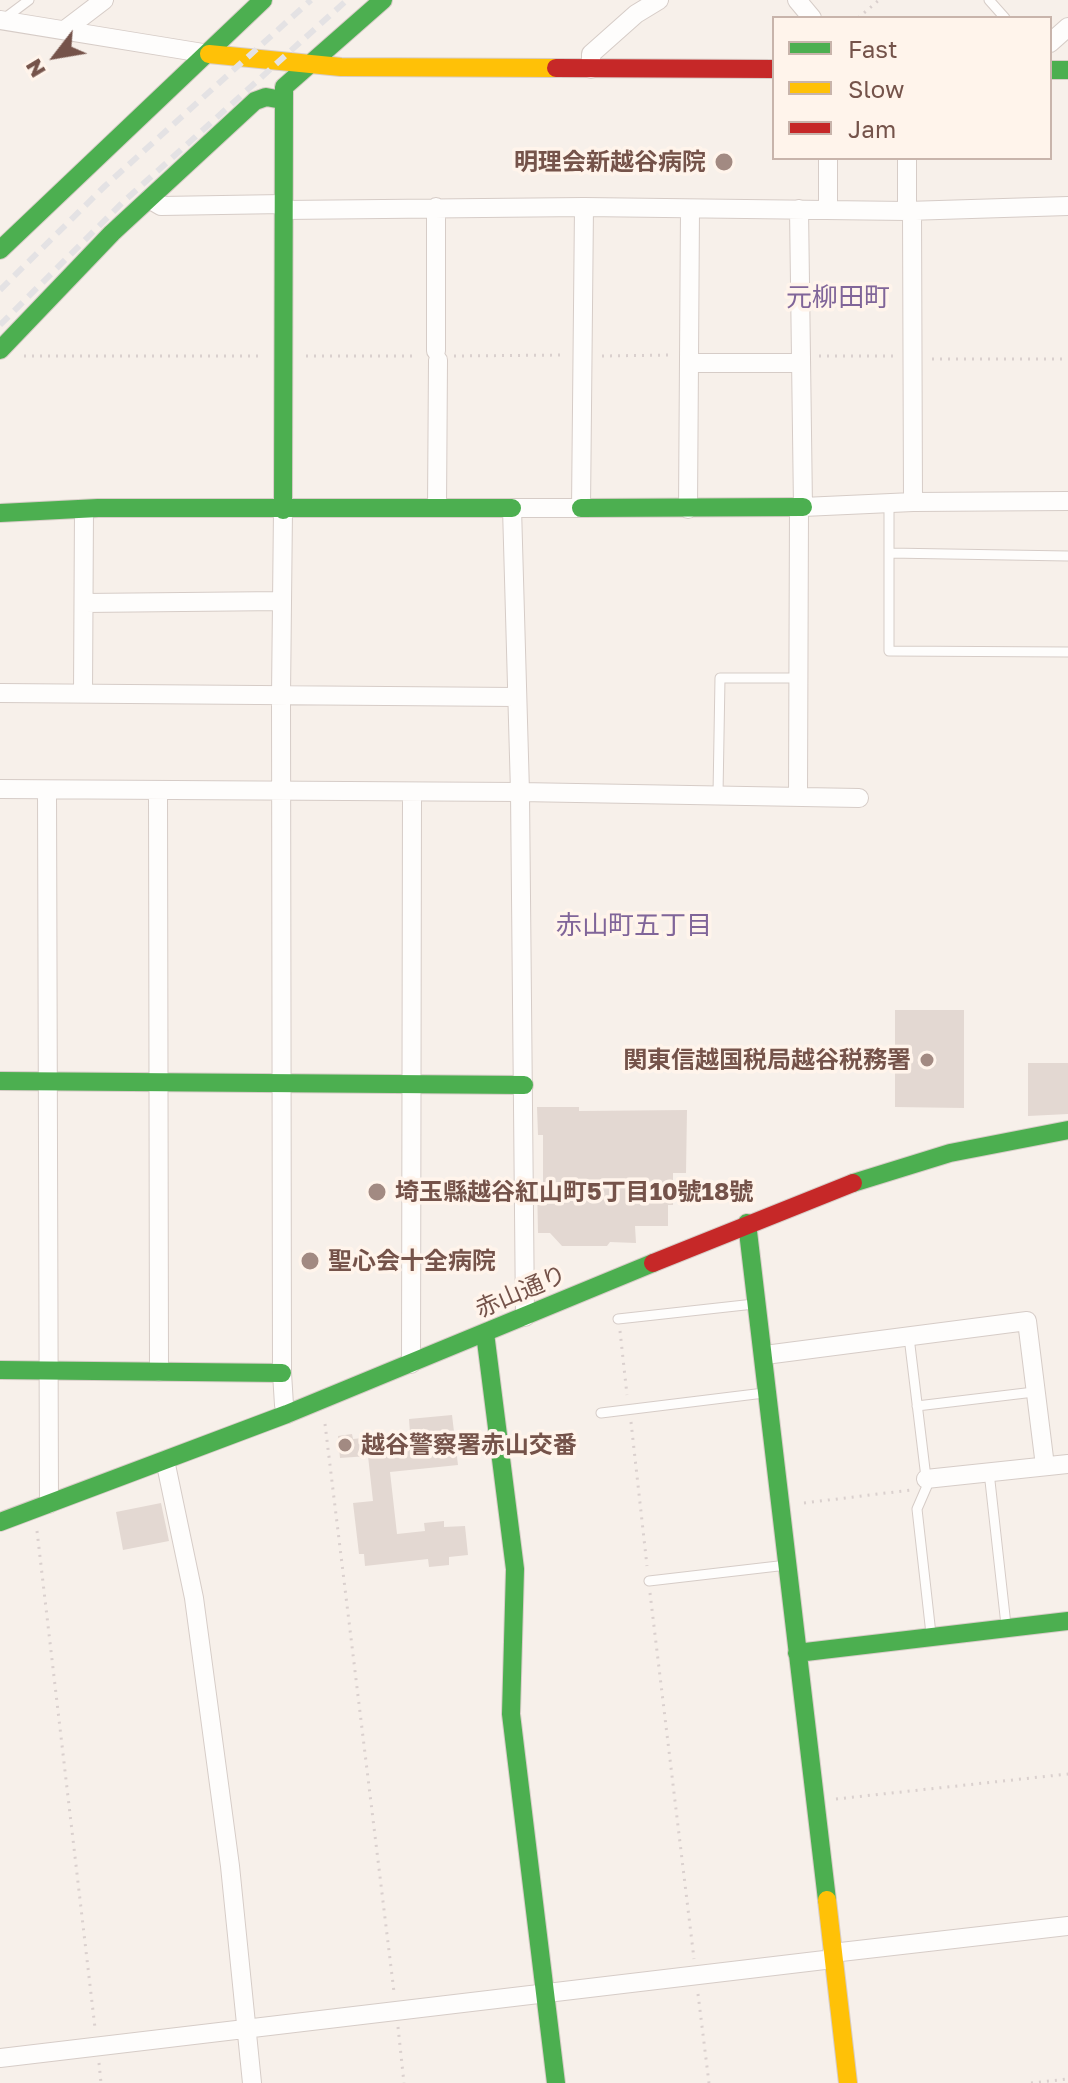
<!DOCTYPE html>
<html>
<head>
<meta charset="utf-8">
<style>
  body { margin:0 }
  #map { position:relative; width:1068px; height:2083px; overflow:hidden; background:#f7f0ea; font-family:"Golos Text",sans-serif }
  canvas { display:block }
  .legend { position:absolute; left:772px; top:16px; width:280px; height:144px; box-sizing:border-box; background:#fff4eb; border:2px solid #c8b4ab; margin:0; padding:10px 14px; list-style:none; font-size:24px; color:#75534a }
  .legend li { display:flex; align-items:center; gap:16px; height:40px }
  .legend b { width:40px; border:2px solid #c8b4ab }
  .north { position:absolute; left:16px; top:16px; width:80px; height:80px; -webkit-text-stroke:6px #fff4eb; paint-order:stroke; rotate:239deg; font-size:22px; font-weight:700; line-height:32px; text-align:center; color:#75534a }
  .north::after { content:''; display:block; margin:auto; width:28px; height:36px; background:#75534a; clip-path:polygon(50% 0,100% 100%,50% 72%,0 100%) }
</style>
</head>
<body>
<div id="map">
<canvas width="1068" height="2083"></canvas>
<ul class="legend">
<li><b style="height:10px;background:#4caf50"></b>Fast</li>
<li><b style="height:10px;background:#ffc107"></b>Slow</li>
<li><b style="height:10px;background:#c62828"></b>Jam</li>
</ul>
<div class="north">N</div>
</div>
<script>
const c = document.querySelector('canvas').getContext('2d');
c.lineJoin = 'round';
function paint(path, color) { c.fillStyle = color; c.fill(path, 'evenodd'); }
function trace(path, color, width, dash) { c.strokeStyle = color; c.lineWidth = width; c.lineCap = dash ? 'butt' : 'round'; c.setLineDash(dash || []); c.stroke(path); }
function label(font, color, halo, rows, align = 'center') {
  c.font = font + ' "Golos Text","Noto Sans JP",sans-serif'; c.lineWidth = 7; c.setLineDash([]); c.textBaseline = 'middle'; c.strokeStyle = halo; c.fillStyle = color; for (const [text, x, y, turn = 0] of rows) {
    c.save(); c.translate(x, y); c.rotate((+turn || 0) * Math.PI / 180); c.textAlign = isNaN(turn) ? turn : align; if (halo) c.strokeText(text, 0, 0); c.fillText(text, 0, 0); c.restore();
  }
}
paint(new Path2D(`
  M895,1010H964V1108L895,1107Z
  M1028,1063H1068V1114L1028,1116Z
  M537,1107H579V1111L687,1110L686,1173H673V1205H668V1226H635L636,1243L610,1242L607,1246H562L550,1233H538L537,1182H543V1135H538Z
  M452,1415L458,1465L390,1472L397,1534L425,1531L424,1523L444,1521V1527L465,1526L468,1555L449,1557V1565L429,1567L428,1559L365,1566L364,1554H359L353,1503L373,1501L368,1456L340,1458L338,1436L352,1434L353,1439L410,1433L409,1419Z
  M161,1503L169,1541L123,1550L116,1512Z`), '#e3d8d2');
const lane = new Path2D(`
  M989,0L1005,18
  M5,18L29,0
  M889,503V651L1068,652
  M889,553L1068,556
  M718,794L720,678H799
  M618,1319L754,1304
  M909,1337L927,1486L917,1509L931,1634
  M917,1406L1034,1392
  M601,1413L764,1393
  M989,1472L1006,1625
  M649,1581L787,1565`);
const street = new Path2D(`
  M797,0L812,18
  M0,20L209,54
  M66,29L104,0
  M1050,43L1068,27
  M591,69V54L636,14L659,0
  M907,158V211
  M149,199L161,206L283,204
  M436,207V351
  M799,209L803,507L913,502L1068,501
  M828,209V158
  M283,210L584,207
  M912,211L913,502
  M689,363H800
  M437,508L438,360
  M688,509L690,209
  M283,510L281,695L282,1373L284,1405L287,1414
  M84,603L282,601
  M0,693L516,697
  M83,693L84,509
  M0,789L520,792L859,798
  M47,790L49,1504
  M158,791L159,1372
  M798,796L799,507
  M525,1317L520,792L512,508H581L584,207L907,211L1068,206
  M765,1355L1027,1321L1045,1466
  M411,1364L412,793
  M165,1460L194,1598L230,1866L252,2083
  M926,1479L1068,1464
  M832,1953L1068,1926
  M0,2058L833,1959`);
const fast = new Path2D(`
  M1050,70H1068
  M0,250L263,0
  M0,350L112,233L255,101L266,97L282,100
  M581,508L803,507
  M283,510L284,87L383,0
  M0,513L98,508H512
  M0,1081L524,1085
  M853,1183L950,1153L1068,1130
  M747,1223L827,1900
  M485,1333L515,1569L511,1714L556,2083
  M0,1370L282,1373
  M0,1522L287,1414L653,1263
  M797,1653L1068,1621`);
const slow = new Path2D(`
  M209,54L341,67L556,68
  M827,1900L848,2083`);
const jam = new Path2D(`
  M556,68L774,69
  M653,1263L853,1183`);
trace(lane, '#d6ccc7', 11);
trace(street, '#d6ccc7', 20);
trace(fast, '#d8cdc8', 20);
trace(slow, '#d8cdc8', 20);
trace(jam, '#d8cdc8', 20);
trace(new Path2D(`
  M858,18L879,0
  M24,356H260
  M306,356H418
  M454,356L566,355
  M602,356L670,355
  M819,356H895
  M932,359H1068
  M620,1331L627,1395
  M631,1422L647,1566
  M325,1424L394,1992
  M804,1503L911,1490
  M37,1531L95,2028
  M650,1593L694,1959
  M836,1799L1068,1774
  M698,1994L709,2083
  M398,2027L404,2083
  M99,2063L101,2083
  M1031,2083L1068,2079`), '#dad0ce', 3, [2, 6]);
trace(lane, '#fefdfc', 9);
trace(street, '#fefdfc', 18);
trace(fast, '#4caf50', 18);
trace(slow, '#ffc107', 18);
trace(jam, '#c62828', 18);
trace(new Path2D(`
  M0,290L105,186L311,0
  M0,325L122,203L347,0`), '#e4e2e4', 6, [12, 8]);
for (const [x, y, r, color] of [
  [724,162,10,"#a28a82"],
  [927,1060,8,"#a28a82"],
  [377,1192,10,"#a28a82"],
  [310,1261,10,"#a28a82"],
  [345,1445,8,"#a28a82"]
]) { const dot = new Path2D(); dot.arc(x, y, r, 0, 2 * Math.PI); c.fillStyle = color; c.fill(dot); trace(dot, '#fff4eb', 3); }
label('bold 24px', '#75534a', '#fff4eb', [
  ["明理会新越谷病院",706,162,"right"],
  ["関東信越国税局越谷税務署",911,1060,"right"],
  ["埼玉縣越谷紅山町5丁目10號18號",395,1192],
  ["聖心会十全病院",328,1261],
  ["越谷警察署赤山交番",361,1445]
], 'left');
label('24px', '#75534a', '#fff4eb', [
  ["赤山通り",521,1292,-23]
]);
label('26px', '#806599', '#fff4eb', [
  ["元柳田町",838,298],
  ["赤山町五丁目",634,926]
]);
</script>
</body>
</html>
